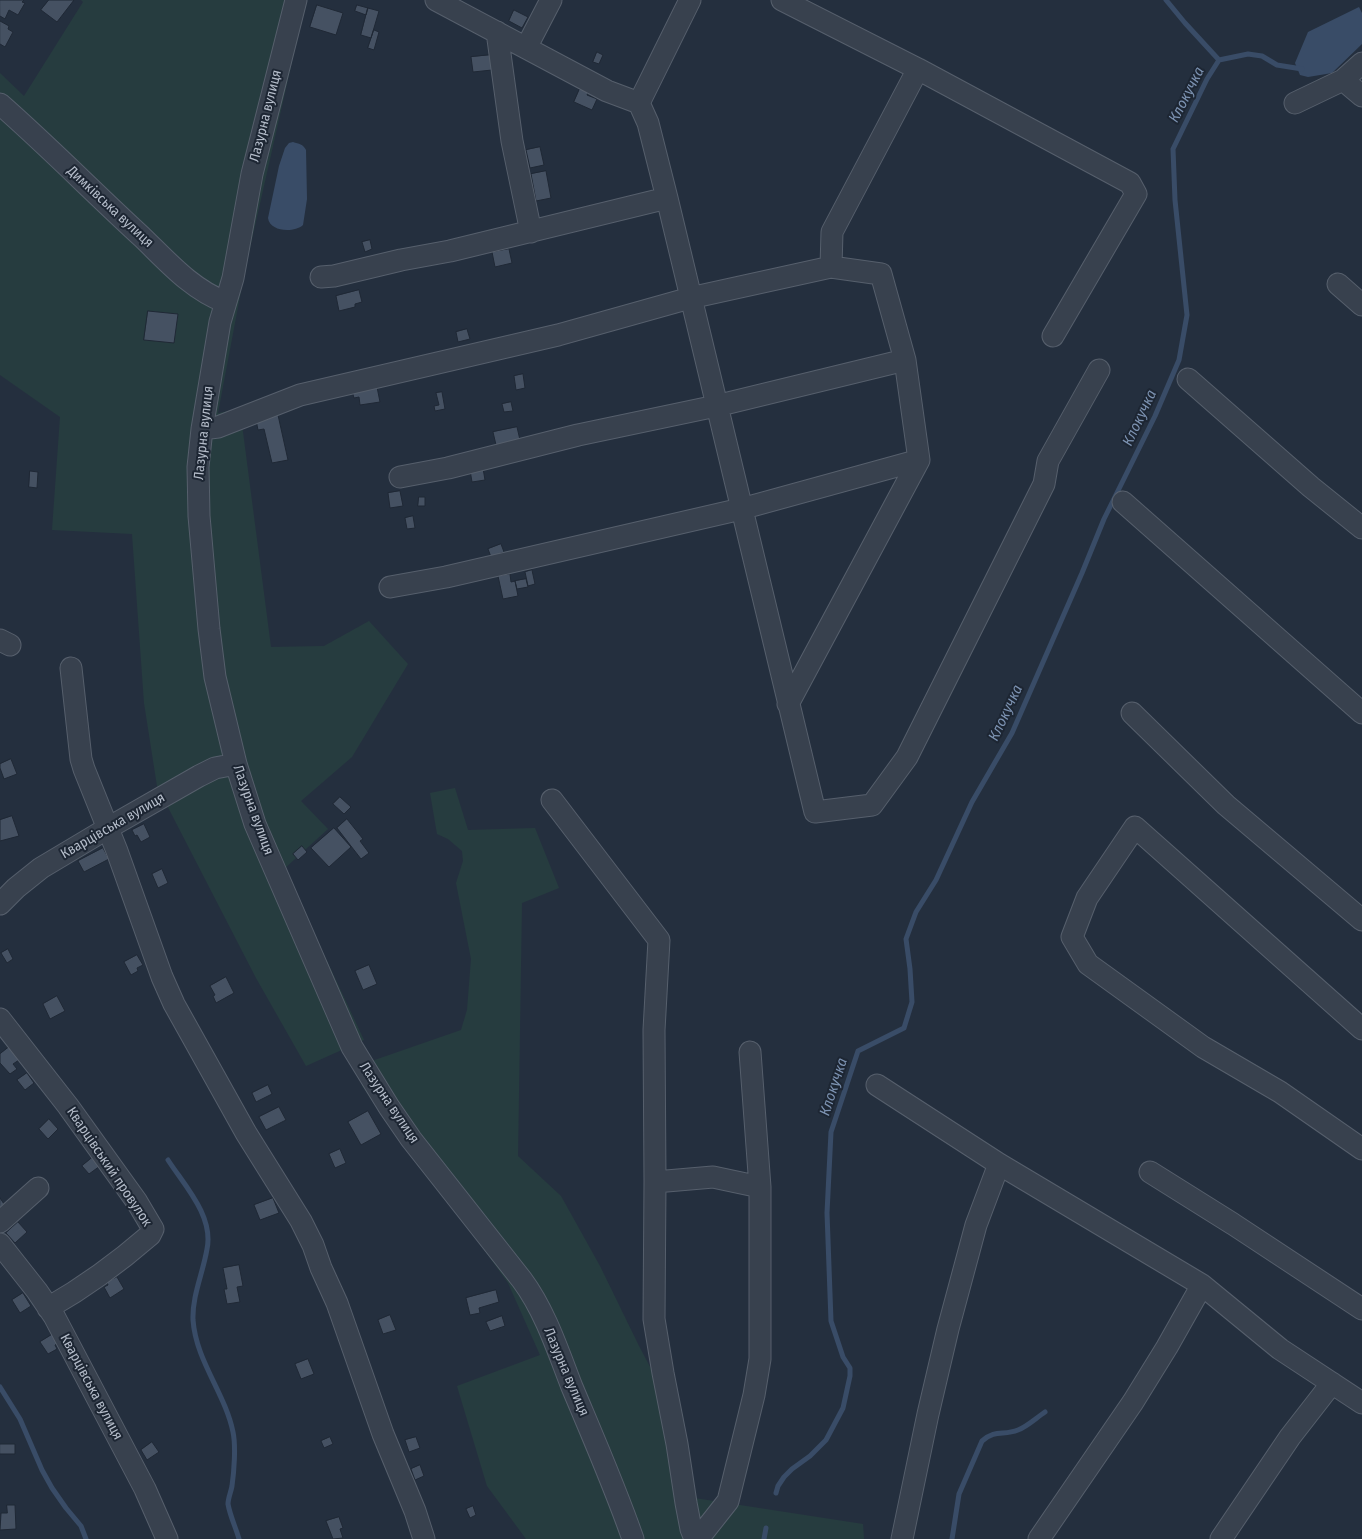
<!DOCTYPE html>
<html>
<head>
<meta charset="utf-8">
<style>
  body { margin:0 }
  canvas { display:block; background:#242f3e }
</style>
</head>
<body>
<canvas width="1362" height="1539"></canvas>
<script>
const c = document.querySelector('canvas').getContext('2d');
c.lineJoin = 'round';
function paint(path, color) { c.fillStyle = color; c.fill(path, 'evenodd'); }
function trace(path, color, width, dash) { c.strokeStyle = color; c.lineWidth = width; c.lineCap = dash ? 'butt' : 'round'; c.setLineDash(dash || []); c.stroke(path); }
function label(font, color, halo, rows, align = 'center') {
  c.font = font + ' "Fira Sans Condensed",sans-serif'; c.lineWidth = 4; c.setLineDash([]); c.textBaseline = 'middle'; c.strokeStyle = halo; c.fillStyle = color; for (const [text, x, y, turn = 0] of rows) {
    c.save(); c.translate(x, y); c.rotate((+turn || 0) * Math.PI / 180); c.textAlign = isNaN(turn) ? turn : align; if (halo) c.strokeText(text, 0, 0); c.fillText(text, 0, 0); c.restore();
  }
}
paint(new Path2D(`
  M81,0H306L245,270L218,413L240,409L271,647L324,646L369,621L408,664L352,757L301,801L328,829L284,869L364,1040L306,1066L256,978L157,786L144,703L132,534L52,530L60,417L0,375V73L24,96L83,2Z
  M455,788L468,830L535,828L559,888L522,903L518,1156L561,1196L600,1266L639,1346L674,1412L688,1497L863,1524L864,1539H526L487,1486L457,1386L540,1355L508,1283L482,1247L405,1146L362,1086L366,1063L461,1030L467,1010L471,959L456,883L463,861L462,851L448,839L437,834L430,793Z`), '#263c3f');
paint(new Path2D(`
  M1359,7L1362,13V44L1332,73L1308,77L1300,75L1295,63L1308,32Z
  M293,142C299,144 303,144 306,150L307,199L303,225C294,233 270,232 268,218L279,166L285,148L289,143Z`), '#394c67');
trace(new Path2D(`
  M1166,0L1185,23L1219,60
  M168,1160C184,1185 214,1216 207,1249C203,1273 192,1296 193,1320C196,1361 225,1393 233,1432C236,1446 234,1472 232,1486C231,1492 228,1498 228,1504C230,1516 236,1528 239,1539
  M0,1387L20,1419L42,1470L52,1488L66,1508L81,1526L86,1539
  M776,1493L778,1486L784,1477L792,1469L810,1456L826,1440L843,1408L850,1376V1368L843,1357L831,1321L827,1213L831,1132L858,1051L904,1028L912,1002L910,969L906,939L916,912L936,880L972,802L1012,733L1082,573L1104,519L1155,416L1179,360L1187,315L1175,200L1173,149L1207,79L1219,60L1248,54L1262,56L1277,65L1302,69
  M764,1539L766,1528
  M952,1539L959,1494L982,1441C996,1429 1003,1436 1018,1430C1028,1426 1036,1418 1045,1412`), '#394c67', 5);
const building = new Path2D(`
  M0,0H24L22,2L25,3L18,15L9,10L5,19L0,16Z
  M49,0H74L57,22L41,10Z
  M317,5L343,13L336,35L310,27Z
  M357,5L368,8L366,15L355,11Z
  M368,8L379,11L371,38L361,35Z
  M514,10L528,17L522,28L509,21Z
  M0,21L9,26L8,29L13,32L5,47L0,44Z
  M374,30L379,32L374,50L368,48Z
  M597,52L603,55L599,64L593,62Z
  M491,55L492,70L473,72L471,57Z
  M581,86L589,90L587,95L597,99L592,110L574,102Z
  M540,147L544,165L530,168L526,150Z
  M546,171L551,198L536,201L531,174Z
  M370,240L372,249L365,252L362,242Z
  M509,249L512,263L495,267L492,252Z
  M359,290L362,302L355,304V307L339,311L336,296Z
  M148,311L178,314L174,343L144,340Z
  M467,329L470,339L458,342L456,332Z
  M523,374L525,388L516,390L514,376Z
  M377,387L380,402L360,405L359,397L354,398L352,391Z
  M442,392L445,409L435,411L434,406L439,405L436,393Z
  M511,402L513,411L504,412L502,404Z
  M278,415L288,460L272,463L264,429L258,430L256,420Z
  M517,427L520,440L496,445L493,432Z
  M483,468L485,480L472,482L470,470Z
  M30,471L38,472L37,488L29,487Z
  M400,491L403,506L390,508L388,493Z
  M419,497H425V506H418Z
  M413,516L415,528L407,529L405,518Z
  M501,544L504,552L491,557L488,549Z
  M532,570L535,584L528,586L525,572Z
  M510,574L511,582L515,581L518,596L503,599L498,576Z
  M526,579L528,587L517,589L515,581Z
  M11,759L17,774L4,779L0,768V764Z
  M340,797L351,807L344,814L333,804Z
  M12,816L19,836L0,841V820Z
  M347,819L363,839L360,841L369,853L361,859L337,828Z
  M144,824L150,837L141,842L137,835L135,836L132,830Z
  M334,828L351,847L329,867L311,848Z
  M302,846L307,852L298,860L293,854Z
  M103,848L109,859L84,872L78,861Z
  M162,869L168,883L158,888L152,874Z
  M8,949L13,959L7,963L1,953Z
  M137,955L143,965L137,968L138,971L131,975L124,962Z
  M369,965L377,984L363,990L355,971Z
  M226,977L234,993L216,1003L213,996L215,995L210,986Z
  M57,996L65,1011L50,1019L43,1004Z
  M9,1047L19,1060L13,1064L17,1069L10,1074L0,1063V1054Z
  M27,1073L34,1083L25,1090L17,1080Z
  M268,1085L272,1094L256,1102L252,1093Z
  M279,1107L286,1120L266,1130L259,1117Z
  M368,1111L381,1134L361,1145L348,1122Z
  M49,1119L58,1129L48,1139L39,1129Z
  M340,1149L346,1163L335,1168L329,1154Z
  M93,1157L100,1166L89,1174L82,1166Z
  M0,1198L4,1204L0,1207Z
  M273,1198L279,1213L260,1220L254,1205Z
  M18,1222L27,1232L15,1243L6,1233Z
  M239,1265L243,1286L237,1287L240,1302L227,1304L224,1289H227L223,1268Z
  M117,1277L124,1289L110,1298L104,1287L108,1285L107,1282Z
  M496,1290L499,1302L479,1308L480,1313L470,1315L466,1298Z
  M23,1293L31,1306L20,1313L12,1300Z
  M390,1315L396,1330L383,1334L378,1320Z
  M502,1316L505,1326L490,1331L486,1322Z
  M53,1334L59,1343L55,1345L57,1349L48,1354L40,1342Z
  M308,1359L314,1374L301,1379L295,1364Z
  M330,1437L333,1444L324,1448L321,1441Z
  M416,1437L420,1448L409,1452L405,1440Z
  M152,1442L159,1452L147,1460L141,1450Z
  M0,1444H15V1454H0Z
  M420,1465L424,1476L415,1480L411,1469Z
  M7,1505H15L16,1529L0,1530L1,1513H7Z
  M473,1506L476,1515L470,1518L466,1509Z
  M339,1517L343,1528L340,1529L343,1538L333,1539L326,1521Z`);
paint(building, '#455162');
trace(building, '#1f2835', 1);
const minor = new Path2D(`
  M296,0L252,174L233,278L220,322L202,429L198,467L199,516L209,629L215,677L236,764L255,824L352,1047L389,1107L411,1139L522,1280C545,1311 558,1351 572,1387C593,1437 615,1487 633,1539
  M436,0L607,91L639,103L648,123L667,198L815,812L872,805L907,757L1044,484L1048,461L1099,370
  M782,0L918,69L1130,183L1136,194L1053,336
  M497,32L512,141L531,232
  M526,48L551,0
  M1343,80L1362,96
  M639,103L690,0
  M1295,103L1343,80L1362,63
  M0,104C49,147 94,193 142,237C167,261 191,289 225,302
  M831,267L832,232L918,69
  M321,277L334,276L401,260L450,251L667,198
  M1338,284L1362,305
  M1188,379L1311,487L1362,528
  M202,429L218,427L300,395L558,335L690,298L831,267L881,274L905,360L919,460L788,704
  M400,477L448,468L578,435L716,406L905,360
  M1123,502L1362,713
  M390,587L446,577L741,509L919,460
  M0,640L10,645
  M71,668L81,759L84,769L117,851L162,977L174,1004L246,1133L301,1221L313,1245L321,1268L337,1303L383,1434L415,1511L424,1539
  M1132,713L1226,805L1362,920
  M552,800L659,940L654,1030L655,1182L654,1319L663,1373L677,1444L686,1503L691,1529L695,1539
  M0,904L16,888L41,868L108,828L199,776L215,768L236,764
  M0,1019L68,1106L137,1202L153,1229L150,1235C119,1262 85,1287 48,1308
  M1362,1029L1135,827L1087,898L1072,937L1088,964L1203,1047L1280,1092L1362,1149
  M877,1085L999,1164L1202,1285L1280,1349L1362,1403
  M1150,1172L1233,1224L1362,1309
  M655,1182L713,1177L760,1187
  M0,1222L38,1188
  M0,1244L37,1291L54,1316L145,1489L167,1539
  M698,1539L728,1501L754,1395L760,1359V1187L750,1052
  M902,1539L928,1414L948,1329L976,1225L999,1164
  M1039,1539L1133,1402L1167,1347L1202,1285
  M1221,1539L1290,1437L1332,1383`);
trace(minor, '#565f6c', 23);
trace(minor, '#38414e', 21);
label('14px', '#b4bcc9', '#1d2633', [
  ["Лазурна вулиця",266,116,-76],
  ["Димківська вулиця",110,207,43],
  ["Лазурна вулиця",204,433,-84],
  ["Лазурна вулиця",253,810,70],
  ["Кварцівська вулиця",113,826,-30],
  ["Лазурна вулиця",389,1103,56],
  ["Кварцівський провулок",109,1167,56],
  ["Лазурна вулиця",566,1372,67],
  ["Кварцівська вулиця",91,1387,62]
]);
label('italic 15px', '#7c92b1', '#1d2633', [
  ["Клокучка",1187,95,-63],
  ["Клокучка",1140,418,-65],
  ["Клокучка",1006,713,-65],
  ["Клокучка",834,1087,-72]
]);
</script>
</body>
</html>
